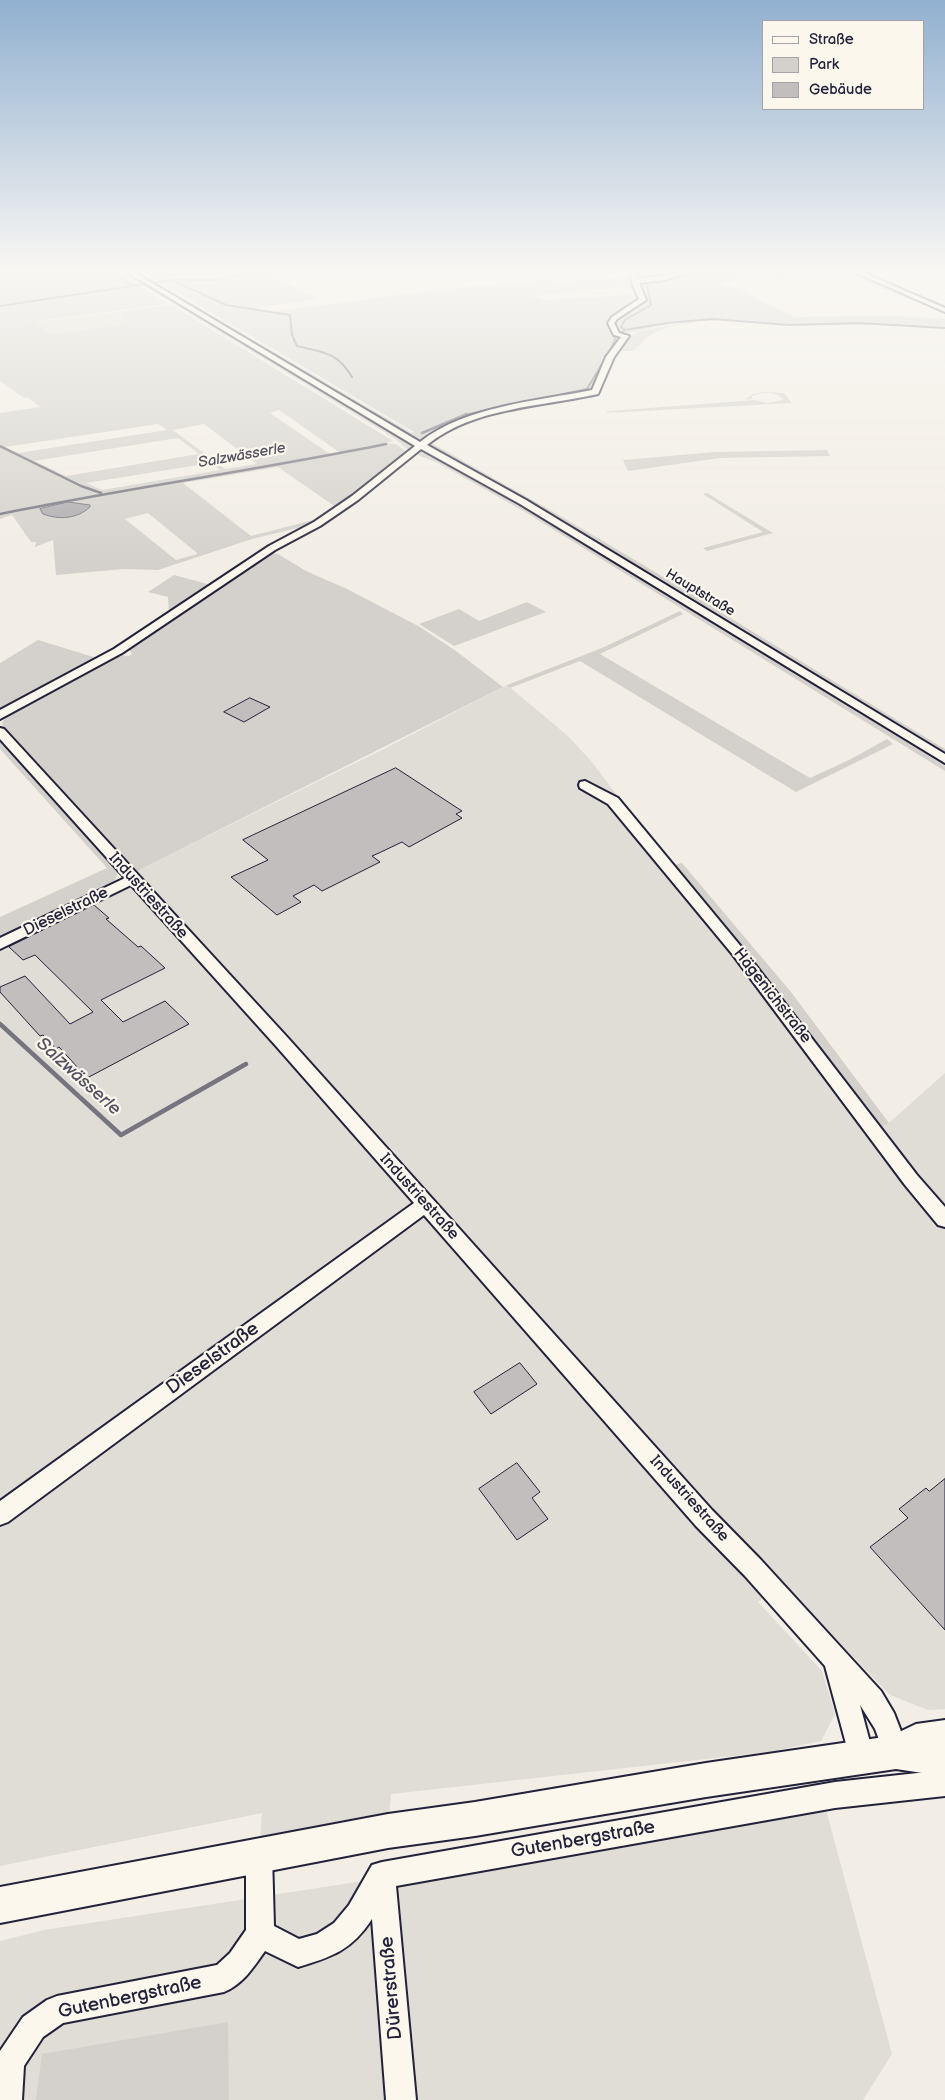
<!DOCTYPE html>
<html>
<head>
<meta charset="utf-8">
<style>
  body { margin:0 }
  #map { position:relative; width:945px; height:2100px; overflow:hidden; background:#f2eee5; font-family:"Balsamiq Sans",sans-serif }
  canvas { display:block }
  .legend { position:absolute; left:762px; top:20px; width:162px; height:90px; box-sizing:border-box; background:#fbf7ec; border:1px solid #a4a2a5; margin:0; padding:6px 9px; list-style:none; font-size:15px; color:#22223b }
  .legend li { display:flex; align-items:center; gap:10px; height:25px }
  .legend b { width:25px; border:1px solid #a4a2a5 }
</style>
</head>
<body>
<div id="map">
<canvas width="945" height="2100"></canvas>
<ul class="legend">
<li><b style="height:6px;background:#fbf7ec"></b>Straße</li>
<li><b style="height:14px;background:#d4d1cc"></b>Park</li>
<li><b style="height:14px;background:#c2bebe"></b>Gebäude</li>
</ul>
</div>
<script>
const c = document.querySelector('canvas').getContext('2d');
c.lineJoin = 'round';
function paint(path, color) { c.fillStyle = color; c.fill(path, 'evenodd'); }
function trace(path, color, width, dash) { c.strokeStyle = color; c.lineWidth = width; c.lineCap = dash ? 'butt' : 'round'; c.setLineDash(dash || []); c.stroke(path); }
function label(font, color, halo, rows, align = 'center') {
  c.font = font + ' "Balsamiq Sans",sans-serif'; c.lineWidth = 4.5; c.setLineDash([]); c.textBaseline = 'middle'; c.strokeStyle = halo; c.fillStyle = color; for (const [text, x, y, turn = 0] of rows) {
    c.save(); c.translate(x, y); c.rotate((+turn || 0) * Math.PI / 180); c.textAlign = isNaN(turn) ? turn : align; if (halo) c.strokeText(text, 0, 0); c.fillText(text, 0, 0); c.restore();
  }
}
paint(new Path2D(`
  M118,312L130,324L51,334L33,322Z
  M507,685L568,736L591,761L671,866L714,915L788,1005L879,1127L889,1123L945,1073V1709L928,1710L890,1695L781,1582L758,1602L822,1671L835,1714L821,1741L769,1752L391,1794L388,1831L259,1855L262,1813L0,1866V938L386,748Z
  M826,1810L892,2054L863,2100H0V1941L44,1930Z`), '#e0dcd6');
paint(new Path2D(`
  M0,271H116L168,304L0,326Z
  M119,271H123L413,444L414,448L408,450L394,438Z
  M133,271H137L412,433L414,432L141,271H288L268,276L319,298L253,309L271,312L429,291L553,279L557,282L633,276L634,286L532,296L544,300L638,294L641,301L611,319L614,330L612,334L619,336L620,339L590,391L475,415L446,425L419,440L406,435Z
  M692,271H806L811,272L776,280L756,275L722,284L739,290L794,317L894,316L945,319V329L885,325L794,326L714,320L694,321L695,323C667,327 654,328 634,351H616L627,338L640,331L690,322C673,319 629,337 618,332L614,323L616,319L645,301L639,283L674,277Z
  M843,271H852L945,311V313L874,286Z
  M172,305L393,441L385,443L396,444L407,452L337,508L278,467L183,483L251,536L325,517L314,524L252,539L158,570L124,569L56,575L53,540L35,547L36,542H31L12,515L0,519V413L40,407L28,397L24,398L0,381V326L33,322L51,334L129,324L118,312ZM279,410L339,452L340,453L330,454L270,413ZM158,424L167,430L18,453L5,447ZM204,424L257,464L225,469L173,430ZM178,438L199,454L66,476L34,461ZM211,463L220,470L102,490L86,483ZM148,513L197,553V554L176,560L125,519Z
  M766,392L784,393L792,403L605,413L609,411L755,400L768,403L783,400C778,391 762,391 752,396V399L745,400L753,394Z
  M429,442C433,443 486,474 495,479C648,564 795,659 945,749V755L585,536L427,445Z
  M827,450L830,456L720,458L628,471L623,460L715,452Z
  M417,451H423C600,550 772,659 945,766V771L525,512L438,463L415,454Z
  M707,493L773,533L707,551L703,548L763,532L703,494Z
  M272,553L278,554L306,571L347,589L420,627L456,651L503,687L135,872L3,727L2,722L10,714L119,655L129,656L132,654L129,649Z
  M174,575L211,585L169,615L168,597L148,592Z
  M527,602L546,612L454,646L419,624L459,609L479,621Z
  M680,611L683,614L600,654L810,778L851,759L887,739L893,744L796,792L580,661L510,688L507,685L602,648Z
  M38,640L100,659L0,713V663Z
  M0,738L93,841L118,873L114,883L104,888L0,938V917L107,868L0,749Z
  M682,863L791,992L889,1123L879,1128C812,1038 745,950 671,866Z
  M228,2022L229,2100H36L42,2054Z`), '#d4d1cc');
const water = new Path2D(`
  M68,502L90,505V507C77,519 59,520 43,514L40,509Z`);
paint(water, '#aeabad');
trace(water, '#76747f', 1);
trace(new Path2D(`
  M109,271L133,286
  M164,271L171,276
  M174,281L226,305L290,315L292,335L297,346C324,353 336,351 352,377
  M0,306L172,280H217L261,271
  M625,330L621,327L625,320L651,305L647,284L695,271
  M464,415L587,389L611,349L616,336L625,330L667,323L713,319L789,325L858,323L945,328`), '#76747f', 2);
trace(new Path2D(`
  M422,433L467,414
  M0,446L81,486L101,493
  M0,514C128,488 258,470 386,444`), '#76747f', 2.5);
trace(new Path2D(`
  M0,1024L121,1135L246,1064`), '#76747f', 4.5);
const building = new Path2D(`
  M250,698L270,707L244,722L224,712Z
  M396,768L462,811L456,814L462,818L409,847L402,842L379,853L372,856L380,862L322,891L314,885L293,896L301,902L277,915L231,877L268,860L243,840Z
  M94,905L109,918L106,919L138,947L141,946L165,968L101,1000L123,1022L165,1001L189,1024L87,1078L59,1047L56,1049L43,1035L40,1036L0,992V987L25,976L70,1024L93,1012L35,955L23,960L9,947Z
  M520,1363L537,1384L491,1414L474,1392Z
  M517,1463L540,1492L532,1498L548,1519L517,1540L479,1489Z
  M945,1479V1630L870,1547L908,1518L899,1509L926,1488L929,1491Z`);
paint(building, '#c2bebe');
trace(building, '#22223b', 1);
const minor = new Path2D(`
  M125,271H132L420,442C465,406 537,401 592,390L606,357L621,337L614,335L608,323L612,317L639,299L633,286L630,271H636L638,279L692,271L665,280L639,283L646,300L617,319L614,323L619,333L629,336L614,357L598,394C541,407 474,407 427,445L526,500L945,754V763L520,504L421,449L358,500L320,526L275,550L122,653L0,719V710L114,649L269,546L314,522L352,496L415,446Z
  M775,271H782L779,273Z
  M852,271H860L945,308V312Z
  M0,728L4,729L288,1038L712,1510L761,1560L881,1691L894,1713L909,1752L905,1761L896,1765L887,1761L875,1729L860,1705L874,1757L870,1766L861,1770L852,1766L825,1666L745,1576L696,1526L424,1215L8,1522L0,1525V1501L414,1203L276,1046L131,885L0,949V938L125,878L0,739Z
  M585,781L618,798L743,949L917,1175L945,1207V1227L938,1225L905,1185L733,955L608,804L580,788L579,785L580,782Z
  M945,1770V1796L835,1808L396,1886L416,2100H386L372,1919C352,1950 332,1957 298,1967L265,1951C253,1968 243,1984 224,1992L63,2023L43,2037L24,2066L22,2100H0V2051L23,2017L47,2000L57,1996L217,1965L230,1953L246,1930V1855L250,1846L259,1842L268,1846L272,1855L274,1926L299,1939L317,1934L334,1923L349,1905L372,1865L382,1862L835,1782Z`);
const major = new Path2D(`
  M945,1720V1773L929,1774L896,1769L706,1797L475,1836L388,1848L0,1923V1887L388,1814L475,1802L706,1763L891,1736L916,1724Z`);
trace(minor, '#22223b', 4);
trace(major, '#22223b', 4);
paint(minor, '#fbf7ec');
paint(major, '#fbf7ec');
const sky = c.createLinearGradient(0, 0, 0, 565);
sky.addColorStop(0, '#91b0d0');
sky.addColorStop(0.48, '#f9f7f3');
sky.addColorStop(1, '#f9f7f300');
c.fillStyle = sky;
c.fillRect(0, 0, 945, 565);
label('14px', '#22223b', '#fbf7ec', [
  ["Hauptstraße",700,593,31]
]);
label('italic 15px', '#535263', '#fbf7ec', [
  ["Salzwässerle",242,456,-10]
]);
label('16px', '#22223b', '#fbf7ec', [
  ["Industriestraße",148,896,48],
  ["Dieselstraße",66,912,-26],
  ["Hägenichstraße",772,996,52],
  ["Industriestraße",419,1197,48],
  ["Industriestraße",689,1499,48]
]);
label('italic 18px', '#535263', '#fbf7ec', [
  ["Salzwässerle",78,1077,42]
]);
label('19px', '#22223b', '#fbf7ec', [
  ["Dieselstraße",213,1359,-36],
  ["Gutenbergstraße",583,1840,-10],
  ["Dürerstraße",392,1988,-95],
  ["Gutenbergstraße",130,1998,-12]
]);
</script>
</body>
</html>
